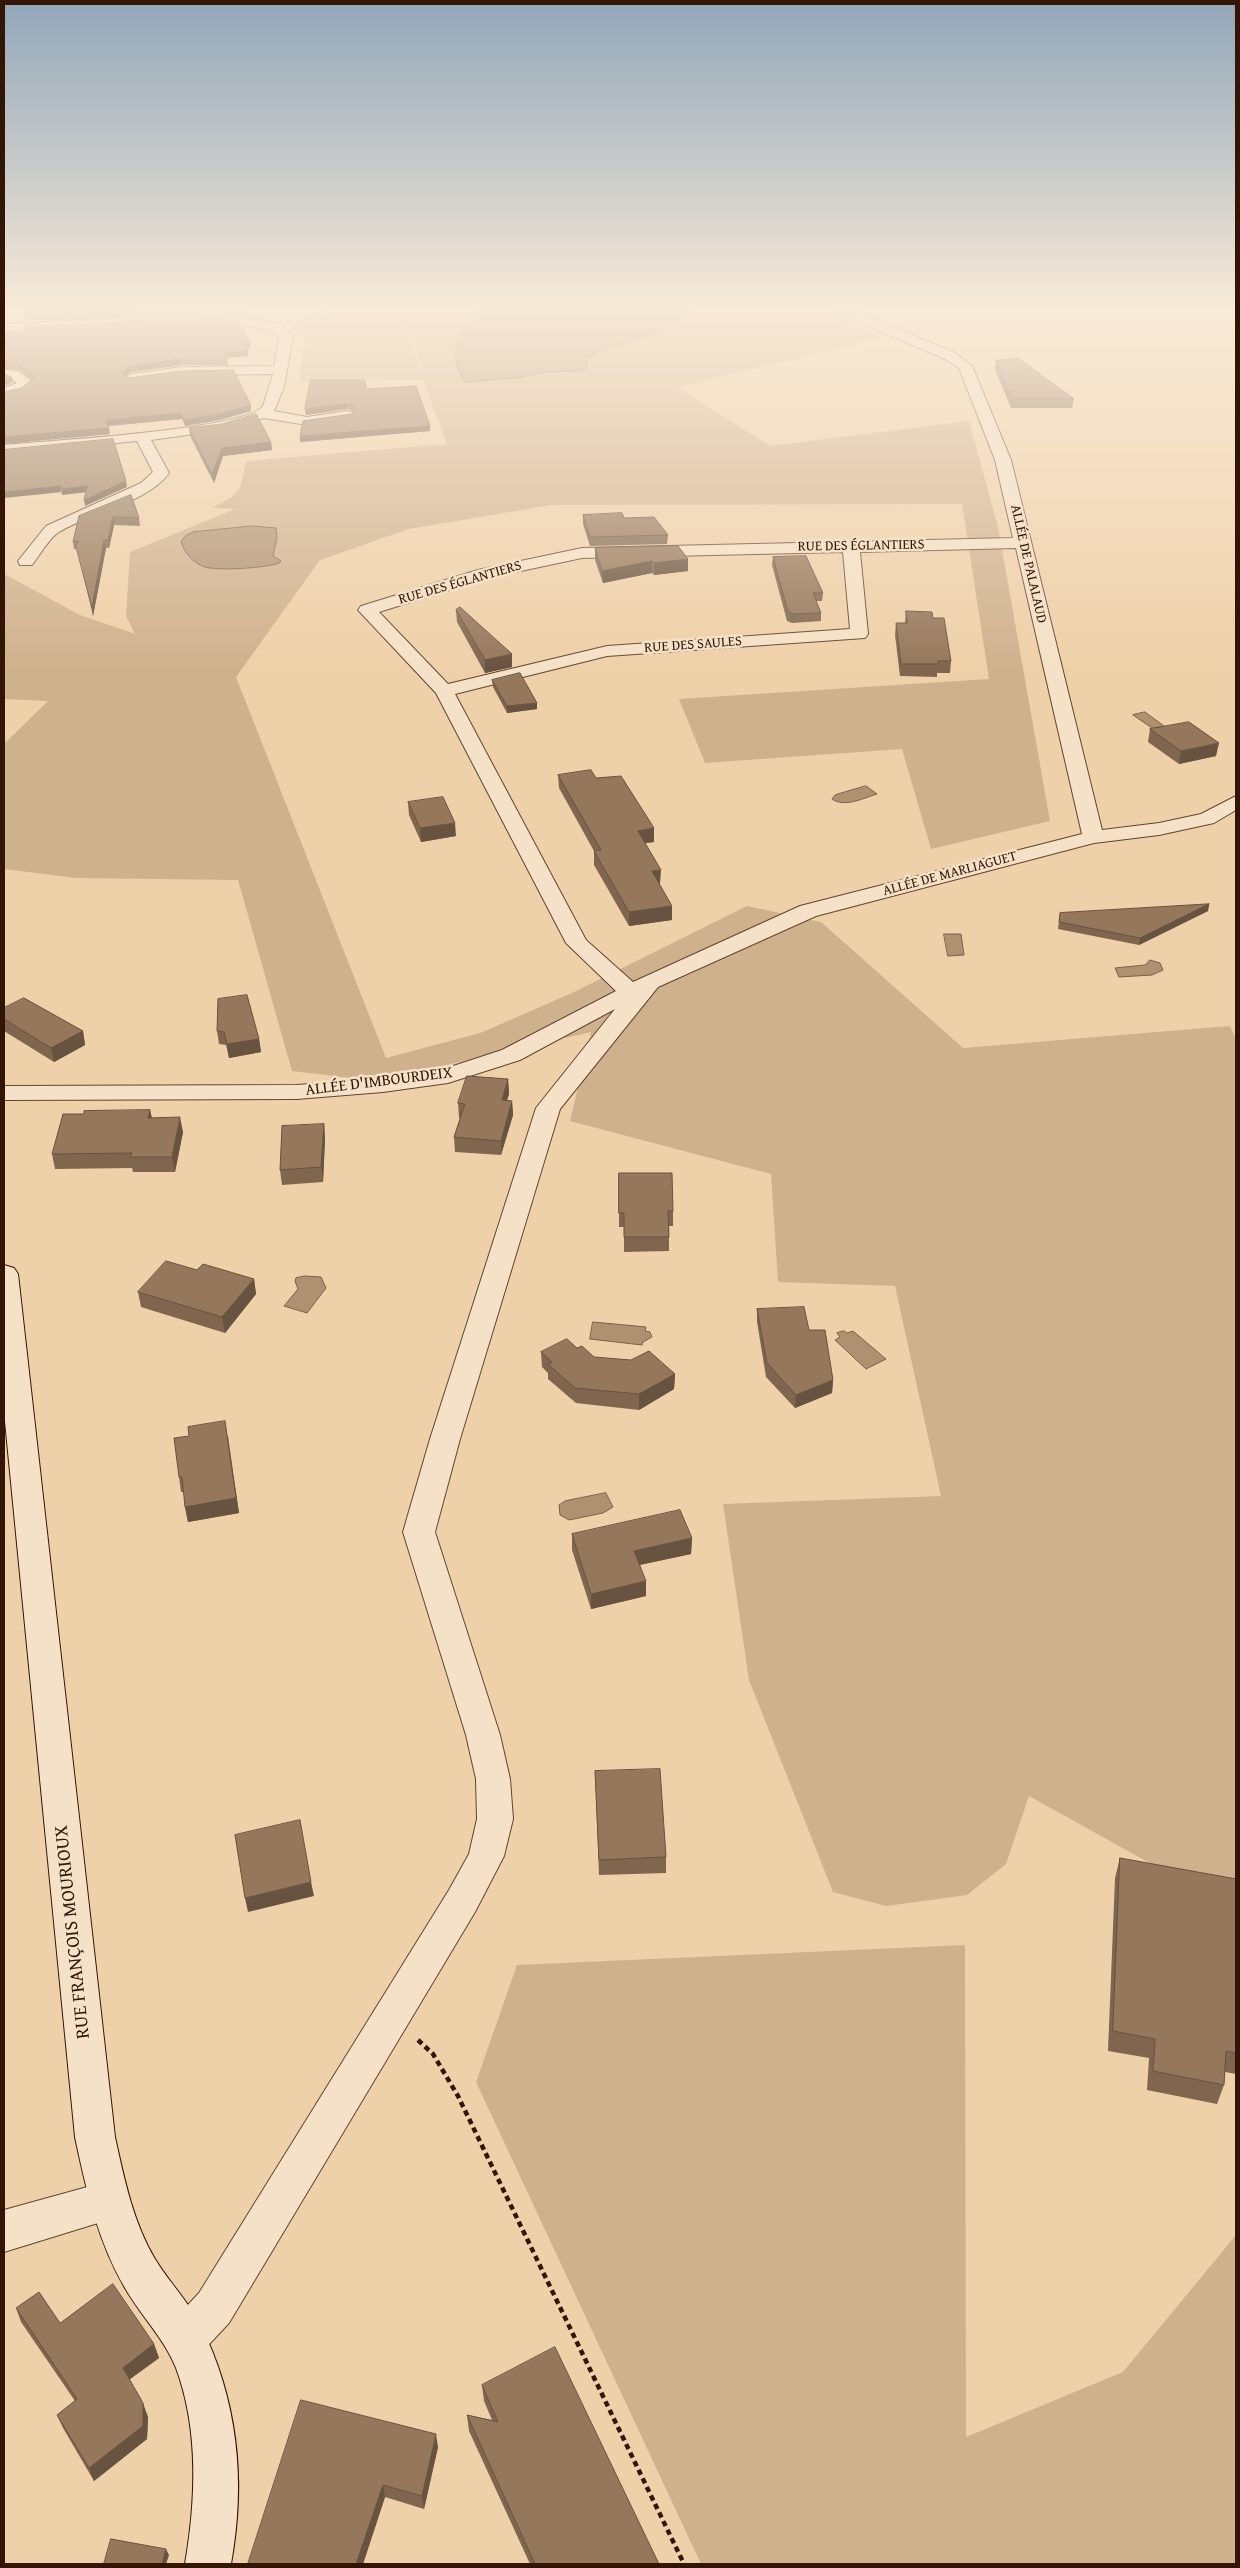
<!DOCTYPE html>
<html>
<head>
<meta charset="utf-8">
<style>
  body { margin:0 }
  #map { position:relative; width:1240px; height:2568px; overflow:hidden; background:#efd1a9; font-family:"Gentium Book Plus",serif }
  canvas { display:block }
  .frame { position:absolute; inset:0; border:5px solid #331506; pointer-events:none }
</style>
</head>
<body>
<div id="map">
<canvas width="1240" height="2568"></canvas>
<div class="frame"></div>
</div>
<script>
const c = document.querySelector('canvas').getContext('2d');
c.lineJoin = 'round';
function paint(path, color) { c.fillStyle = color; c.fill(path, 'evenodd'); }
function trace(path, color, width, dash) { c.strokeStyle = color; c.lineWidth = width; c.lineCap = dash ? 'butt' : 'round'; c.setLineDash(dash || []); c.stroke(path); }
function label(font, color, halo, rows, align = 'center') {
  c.font = font + ' "Gentium Book Plus",serif'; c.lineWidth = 5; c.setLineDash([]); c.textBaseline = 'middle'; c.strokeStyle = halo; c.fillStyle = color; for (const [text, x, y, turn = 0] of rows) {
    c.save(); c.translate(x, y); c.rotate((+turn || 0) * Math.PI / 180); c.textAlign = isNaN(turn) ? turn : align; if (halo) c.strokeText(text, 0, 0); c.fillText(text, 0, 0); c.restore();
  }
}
paint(new Path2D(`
  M321,311H400L421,373L417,352L401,311H823L882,338L677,387L770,446L969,421L998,527L1050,821L931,849L902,749L705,763L679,699L989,679L962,504L551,505L409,529L320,560L236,677L386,1058L480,1033L572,993L747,906L821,922L963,1048L1230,1026L1236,1040V1887L1155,1866L1029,1796L1006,1864L967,1895L886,1906L833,1892L749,1680L723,1504L941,1496L895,1286L778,1282L771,1174L570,1121L591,1032L438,1067L351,1078L292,1071L238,880L76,878L4,869V744L48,701L4,699V574L80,615L135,634L126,616L130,552L235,509L212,508C241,493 240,493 246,461L447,444L423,380L299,382L305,339L300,331L287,324L322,315Z
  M965,1945L966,2437L1123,2372L1236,2235V2564H701L476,2082L517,1965Z`), '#cfb18d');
const water = new Path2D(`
  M478,311H689L691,314L661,331L594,353L587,361L586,368L581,371L546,372L515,378L465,382C447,354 457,334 478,311Z
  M252,526L276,528L277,537L273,556L281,561L279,563C267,568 217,571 205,567C192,562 186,555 181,542L185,536L193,532Z
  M1145,712L1164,726V727L1152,728L1133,715Z
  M866,786L877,794C864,798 844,808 832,799L835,795Z
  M944,934H961L964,955L948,956Z
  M1150,960L1160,963L1163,970L1152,975L1119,977L1115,968L1145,965Z
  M305,1276L321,1277L326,1288L307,1313L284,1306L298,1289L295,1281L296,1278Z
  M593,1322L646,1327L645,1331L650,1332L652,1337L643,1342L642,1345L590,1339Z
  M844,1331L847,1333L853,1331L886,1359L866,1369L835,1340L840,1337L837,1333Z
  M606,1493L613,1507L603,1513L569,1520L560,1515L559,1505L565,1501Z`);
paint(water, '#af9172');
trace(water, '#7d5f47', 1);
const street = new Path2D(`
  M839,311H855L955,353L972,366L1011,460L1102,830L1159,823L1201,814L1236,796V810L1214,823L1159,835L1094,843L816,916L658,987L560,1109L460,1439L435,1532L500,1735L510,1779L513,1819L504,1856L475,1912L229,2323L200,2354L185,2361L170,2354L163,2339L170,2324L199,2293L449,1890L469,1854L477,1819L476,1779L466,1735L403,1532L430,1439L536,1108L615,1009L520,1060L448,1083L383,1092L297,1099L4,1100V1086L297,1085L383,1078L444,1069L502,1050L616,991L566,943L436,693L358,610L361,606L478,570L582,548L1013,538L995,460L959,368L945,359L840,314ZM1016,548L1082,834L800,906L633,982L586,940L455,694L607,656L865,638L868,634L860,552ZM843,552L850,629L607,646L448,684L379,612L488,578L582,558Z
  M216,314L279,323L293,336L284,387L274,411L307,417L347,411L352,412L354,415L352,418L307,425L264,418L223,430L151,440L169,473C149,502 90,513 59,532C49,538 40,555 32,565H20L18,561L46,526L141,483L153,472L137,441L4,454V445C43,441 246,430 263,406L273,374L182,375L131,382L124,378L131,374L182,367L274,366L279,337L270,329L216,322L4,332V324Z
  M4,370L18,371L34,383L23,392L4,396V388L17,383L10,378H4Z
  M109,2181L124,2187L130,2201L124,2215L4,2252V2210Z`);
const secondary = new Path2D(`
  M4,1265L14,1268L18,1274L115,2137C124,2178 133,2222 155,2259C169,2282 188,2301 200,2324C238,2400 246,2482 231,2564H185C196,2500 199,2430 176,2368C164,2338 141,2316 125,2288C98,2242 86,2189 75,2137L4,1411Z`);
trace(street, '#62442f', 2);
trace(secondary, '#331506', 2);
trace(new Path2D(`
  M302,320L325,315L324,311`), '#331506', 2, [2, 1]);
trace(new Path2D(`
  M418,2040L433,2054L458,2096L684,2564`), '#331506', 4.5, [5.5, 4]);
paint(street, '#f5e1c7');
paint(secondary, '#f5e1c7');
paint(new Path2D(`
  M25,311H256L230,312V314L216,312L26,321Z
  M4,333L250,349H247L248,356L227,358L228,365H182L131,372L126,376L130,378L251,405V411L220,420L185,426L182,419L108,426L110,434L4,443V392L22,388L32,380L18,369H4Z
  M996,361L1074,399L1072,408H1011L995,370Z
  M367,389L430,426V431L300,442L352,414L354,412V411L347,409L306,415L305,409Z
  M189,428L271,442L272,450L223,456L214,483L190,436Z
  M583,515L624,518L668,535L667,544L590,546L583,524Z
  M79,516L139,518L140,526L114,525L109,548H106L93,616L77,549H74L73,542Z
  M678,546L688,571L654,575L652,573L603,583L595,560V548Z
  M773,557L823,593L822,601H816L821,613V621L792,623L787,621L772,565Z
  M456,610L512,654V667L485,673L457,622Z
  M906,611L933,618L951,661L950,673H937V677L900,676L895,635L896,623H905Z
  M492,680L537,709L507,713L493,687Z
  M1150,729L1216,756L1179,764L1148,742Z
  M558,775L596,778L654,828V842L645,843L660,884H659L672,920L629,926L594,865V851L559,788Z
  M408,802L456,836L421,842L409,815Z
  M1209,904L1208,911L1139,945L1058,929L1060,913Z
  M4,1008L83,1031L85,1045L54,1062L4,1031Z
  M217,1031L259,1039L261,1052L229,1058L226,1045L219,1044Z
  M508,1079L509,1094L507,1100L512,1101L513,1115L501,1155L455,1152L454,1137L460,1118H459L458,1103Z
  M150,1110L152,1118L183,1132L175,1172H133L132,1168L55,1169L52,1154L84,1114Z
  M324,1124L325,1139L323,1182L282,1185L280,1170Z
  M619,1173L673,1211V1226H669V1251L624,1252V1227H619Z
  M197,1270L254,1279L256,1294L225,1333L141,1307L138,1292Z
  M757,1309L809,1330L833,1380L832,1393L795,1408L766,1377L757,1322Z
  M577,1348L594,1357L675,1374L674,1389L639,1410L576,1403L548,1379V1373L542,1367L541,1352Z
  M189,1436H228L239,1513L188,1522L185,1507L184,1492H181L179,1477Z
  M572,1534L692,1538L691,1554L640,1565L646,1596L591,1609L572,1550Z
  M595,1771L666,1857V1873L599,1875Z
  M1120,1858L1236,1879V2074L1225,2072L1224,2085L1217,2104L1147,2090L1149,2058L1108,2051L1115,1878Z
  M16,2308L60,2323L154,2344L159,2358L129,2380L148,2417L147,2439L94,2481L63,2428L57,2415L75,2401L21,2322Z
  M482,2385L659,2564H530L469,2431L467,2415L492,2420L484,2401Z
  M438,2447L424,2509L385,2497L363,2564H248Z`), '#80664e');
paint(new Path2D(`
  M250,343V349H245L244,344Z
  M248,350V356L225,358L224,353Z
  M181,359L182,365L131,372L122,379L121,373L130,366Z
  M12,377L13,382L4,386V380Z
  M347,404V409L306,415L305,409Z
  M251,405V411L220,420L185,426L184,420Z
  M181,413L182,419L107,426L106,420Z
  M430,426V431L300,442V436Z
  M109,428L110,434L4,444V437Z
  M271,442L272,450L223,456L214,483L212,475L222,448Z
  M126,481L127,487L85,506L84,500Z
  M61,486L62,492L4,498V492Z
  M87,486L88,492L62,495L61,489Z
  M113,517L114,525L109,548L108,540Z
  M104,540L106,548L93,616L92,608Z
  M688,559V571L654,575V563Z
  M652,561V573L603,583L602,571Z
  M512,654V667L485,673V660Z
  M537,703V709L507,713V706Z
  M1219,743L1216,756L1179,764L1181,751Z
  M455,823L456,836L421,842L420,828Z
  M654,828V842L638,844V831Z
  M661,870L660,884L652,885V871Z
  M1209,904L1208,911L1139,945L1140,938Z
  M672,906V920L629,926V912Z
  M83,1031L85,1045L54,1062L51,1048Z
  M259,1039L261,1052L229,1058L227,1044Z
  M508,1079L509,1094L503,1114L502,1100Z
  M512,1101L513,1115L501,1155V1141Z
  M150,1110L153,1125L148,1118Z
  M180,1117L183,1132L175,1172L172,1157Z
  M324,1124L325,1139L323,1182L321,1167Z
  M254,1279L256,1294L225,1333L222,1317Z
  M675,1374L674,1389L639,1410V1394Z
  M833,1380L832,1393L795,1408L796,1395Z
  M225,1421L239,1513L188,1522L185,1507Z
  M692,1538L691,1554L634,1566V1551Z
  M646,1581V1596L591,1609V1594Z
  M311,1882L314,1896L248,1912L245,1898Z
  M154,2344L159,2358L127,2381L123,2368Z
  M143,2403L148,2417L147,2439L94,2481L89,2468Z
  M436,2434L438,2447L424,2509L422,2496Z
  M383,2485L385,2497L363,2564H356Z
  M166,2549L169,2555L166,2564H162Z`), '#685340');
const building = new Path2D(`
  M25,311H136L25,316Z
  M215,318L237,321L250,343L244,344L248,350L224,353L227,359H181L130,366L121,373L130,378L181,371L233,370L251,405L220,414L184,420L181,413L106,420L109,428L4,437V392L22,388L35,377L17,363H4V333L25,331V327Z
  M1018,358L1074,399H1012L996,361Z
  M4,374L12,377L4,380Z
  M311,380H364L367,389L416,386L430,426L300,436L303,421L352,414L355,410L353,405L347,404L305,409Z
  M256,414L271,442L222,448L212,475L189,428L222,424Z
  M113,439L126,481L84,500L87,486L61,489V486L4,492V450Z
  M131,495L139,518L113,517L108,540H104L92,608L76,547L78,541L73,542L79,516Z
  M622,513L624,518L654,517L668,535L590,537L583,515Z
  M678,546L688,559L654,563L652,561L602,571L595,548Z
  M806,556L823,593H813L821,613L793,614L788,612L773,557Z
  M460,607L512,654L485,660L456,610Z
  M906,611L932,612L933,618H944L951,661H938V664H901L896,623H907Z
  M520,673L537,703L507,706L492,680Z
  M1189,722L1219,743L1181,751L1150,729Z
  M591,770L596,778L621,776L654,828L638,831L661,870L652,871L672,906L629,912L594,851L601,850L558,775Z
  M443,797L455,823L420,828L408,802Z
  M1209,904L1140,938L1059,922L1060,913Z
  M247,995L259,1039L227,1044L224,1032L217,1031L218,999Z
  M24,998L83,1031L51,1048L4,1019V1008Z
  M467,1076L508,1079L502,1100L512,1101L501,1141L454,1137L465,1104L458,1103Z
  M150,1110L148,1118L180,1117L172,1157H130L132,1153L52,1154L63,1114H84V1111Z
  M324,1124L321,1167L280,1170L282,1126Z
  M619,1173H672L673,1211H668L669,1237H624V1213H619Z
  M166,1261L197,1270L203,1264L254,1279L222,1317L138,1292Z
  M804,1307L809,1330H825L833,1380L796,1395L767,1363L757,1309Z
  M567,1339L577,1348L582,1346L594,1357L631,1360L649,1351L675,1374L639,1394L575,1388L548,1364L552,1362L541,1352Z
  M225,1421L236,1498L185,1507L182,1477H179L174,1438L189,1436L188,1427Z
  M680,1510L692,1538L634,1551L646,1581L591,1594L572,1534Z
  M660,1769L666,1857L599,1860L595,1771Z
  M300,1820L311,1882L245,1898L235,1835Z
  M1120,1858L1236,1879V2053L1226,2051L1224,2085L1153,2071L1155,2039L1113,2031Z
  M113,2284L154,2344L123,2368L143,2403V2426L89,2468L57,2415L77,2399L16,2308L39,2292L60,2323Z
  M555,2347L659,2564H535L467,2415L498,2422L482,2385Z
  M301,2400L436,2434L422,2496L383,2485L356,2564H248Z
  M111,2539L166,2549L162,2564H104Z`);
paint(building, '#95775b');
trace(building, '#685340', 1);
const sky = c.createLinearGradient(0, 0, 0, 670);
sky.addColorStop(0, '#91a6b9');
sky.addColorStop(0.46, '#f8ead8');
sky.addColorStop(1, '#f8ead800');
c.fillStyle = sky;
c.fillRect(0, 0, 1240, 670);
label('14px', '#331506', '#f5e1c7', [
  ["RUE DES ÉGLANTIERS",861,546,-1],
  ["ALLÉE DE PALALAUD",1028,564,77],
  ["RUE DES ÉGLANTIERS",460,583,-16],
  ["RUE DES SAULES",693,645,-4],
  ["ALLÉE DE MARLIAGUET",950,874,-15]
]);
label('16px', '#331506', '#f5e1c7', [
  ["ALLÉE D'IMBOURDEIX",379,1082,-7]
]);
label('19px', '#331506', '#f5e1c7', [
  ["RUE FRANÇOIS MOURIOUX",73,1932,-96]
]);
</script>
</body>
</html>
